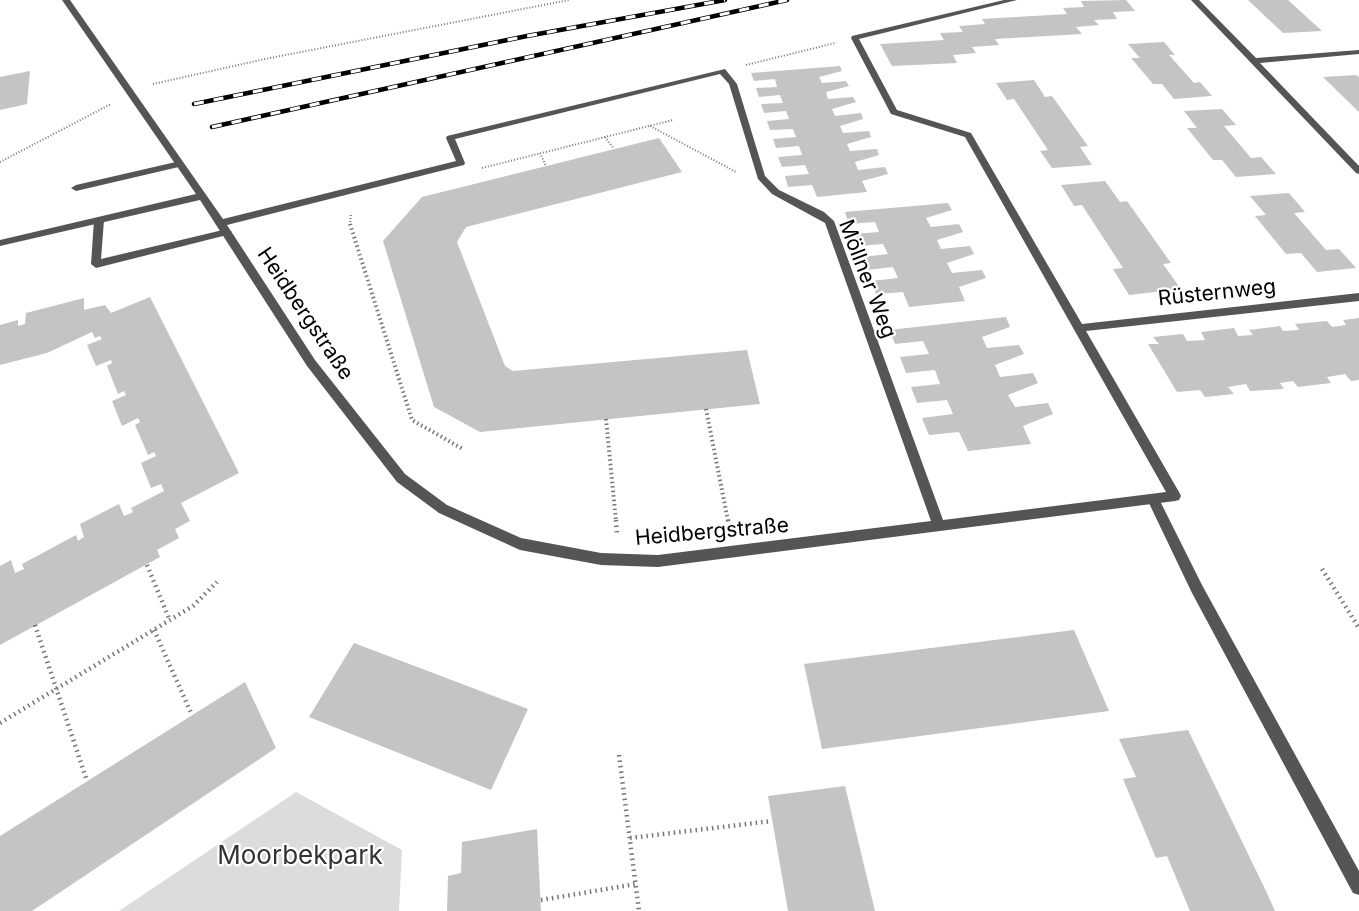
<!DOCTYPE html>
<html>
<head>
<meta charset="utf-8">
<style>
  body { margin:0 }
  canvas { display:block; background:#fff }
</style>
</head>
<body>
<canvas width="1359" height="911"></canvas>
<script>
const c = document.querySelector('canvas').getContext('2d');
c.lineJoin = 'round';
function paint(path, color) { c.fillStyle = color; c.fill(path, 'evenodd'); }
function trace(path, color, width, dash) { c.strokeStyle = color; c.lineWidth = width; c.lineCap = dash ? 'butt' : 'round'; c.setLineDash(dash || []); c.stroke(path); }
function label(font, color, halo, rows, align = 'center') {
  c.font = font + ' Inter,sans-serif'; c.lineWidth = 4.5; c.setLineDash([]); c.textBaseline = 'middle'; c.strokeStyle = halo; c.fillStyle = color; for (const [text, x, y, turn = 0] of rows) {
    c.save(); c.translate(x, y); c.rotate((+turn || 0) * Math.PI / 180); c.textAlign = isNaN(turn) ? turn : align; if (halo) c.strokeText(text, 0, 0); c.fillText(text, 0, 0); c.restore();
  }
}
paint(new Path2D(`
  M296,792L402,850L399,911H119Z`), '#dcdcdc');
paint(new Path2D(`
  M1126,0L1135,11L1113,12L1117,19L1094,20L1099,25L1076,27L1082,34L995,39L999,45L972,47L976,53L953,55L957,63L892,66L880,44L944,40L940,33L963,32L959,26L985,24L982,19L1067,14L1063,8L1084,7L1081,1Z
  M1248,0H1288L1322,31L1283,33Z
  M1164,42L1175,55H1169L1194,83L1200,82L1212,96L1174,99L1162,84H1153L1131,58H1140L1128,44Z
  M840,66L842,71L819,77L822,83L846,81L849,86L826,92L828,99L853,97L856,102L832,109L835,116L861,113L863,119L840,126L843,133L869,131L871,137L847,144L850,151L877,149L879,155L855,162L858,170L885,167L888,174L862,181L867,192L817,197L812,185L788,187L785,176L809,174L805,165L782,167L778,157L802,155L799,146L776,148L773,139L796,137L793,129L770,130L767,121L789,119L786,111L764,113L761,104L783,103L780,95L759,97L756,88L777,87L775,79L754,81L751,73Z
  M30,71L27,104L0,110V77Z
  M1356,75L1359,77V112L1323,77Z
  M1034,80L1045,97L1052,96L1088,146L1080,147L1092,165L1052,168L1040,151L1048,150L1014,99L1007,100L996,83Z
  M1222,109L1236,125L1224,126L1251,158L1261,157L1276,174L1236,177L1222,160H1213L1187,128H1197L1184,111Z
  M659,138L682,172L466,227L457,242L505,366L513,371L747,350L760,404L480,432L434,407L383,241L422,197Z
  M1105,181L1120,202L1127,201L1171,263L1163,264L1181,289L1129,295L1113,269L1123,268L1082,205L1074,206L1061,185Z
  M1289,193L1305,212L1294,213L1326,250L1339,249L1356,268L1317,272L1301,253L1286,254L1255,216L1266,215L1250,196Z
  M948,203L952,210L926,218L931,227L959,224L963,232L937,240L941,249L970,246L974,254L947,263L952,273L982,270L986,278L959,287L965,301L909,307L903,292L876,294L871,281L898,278L893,267L867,270L862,257L888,254L883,244L858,246L853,234L879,232L875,222L849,224L845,212Z
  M150,297L239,473L181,503L190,521L175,529L179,538L157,550L160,557L0,645V566L11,560L15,573L24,569L22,564L76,535L78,541L84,537L80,524L119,504L124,516L133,512L131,508L164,491L161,484L151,488L141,463L156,456L154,452L148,455L135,425L140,422L138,418L122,426L112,401L126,395L124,391L118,394L107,366L112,363L111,360L96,366L87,345L102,339L100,336L95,338L92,332L47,353L0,365V325L18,320V326L25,324L26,313L84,298V310L105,305L111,313Z
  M1006,317L1010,327L982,337L987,348L1019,345L1024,354L995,365L1000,377L1033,373L1038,383L1008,395L1015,407L1048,403L1053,414L1023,426L1031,444L968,451L959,432L929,435L922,418L953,414L947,400L917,403L911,387L940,384L935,370L906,373L900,357L929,354L923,341L895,344L889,330Z
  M1359,318V380L1351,381L1345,374L1327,377L1331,383L1298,387L1293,381L1280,383L1284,389L1250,391L1246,384L1228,387L1234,394L1205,397L1200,390L1177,392L1148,344H1159L1153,337L1183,334L1187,341L1205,340L1201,332L1234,328L1238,336L1253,335L1249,330L1280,326L1283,331L1299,330L1295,324L1327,321L1332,327L1346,325L1343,320Z
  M1074,630L1109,711L822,749L804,664Z
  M354,643L528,709L491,790L309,717Z
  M245,682L276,748L32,911H0V836Z
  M1188,730L1265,889L1275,911H1190L1167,856L1156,858L1123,779L1136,777L1119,739Z
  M845,786L875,911H788L768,796Z
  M537,829L541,911H447L448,876L461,873L462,842Z`), '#c4c4c4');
trace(new Path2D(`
  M746,65L835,43
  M153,84L265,59L569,0
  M650,126L736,172
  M605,137L614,149
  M540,153L546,166
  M0,162L111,104
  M482,168L673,120
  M350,225L351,213`), '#777', 2, [1, 2]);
trace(new Path2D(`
  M350,224L412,420L463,449
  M706,409L728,521
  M606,419L616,521`), '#777', 4, [1.5, 3]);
trace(new Path2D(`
  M616,520L617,535
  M728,520L729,526
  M147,565L170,621
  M1322,569L1359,628
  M35,625L87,781
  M154,630L192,715
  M0,723L193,606L217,582
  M619,755L639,911
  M630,838L772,821
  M541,900L636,884`), '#777', 4.5, [1.5, 4]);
paint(new Path2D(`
  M180,161L184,164L183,166L76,191L71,188L76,185Z
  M99,217L104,220L101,259L227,229L232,232L227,235L96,268L91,264L94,220Z
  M1153,494L1157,495L1202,585L1359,871V895L1353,893L1192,593L1147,499L1149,495Z`), '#555');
paint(new Path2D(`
  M62,0H70L223,219L456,161L446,138L447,136L725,69L737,84L765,176L779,190L824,212L834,221L943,520L1166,492L965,137L891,114L851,38L852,36L1004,0H1017L859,39L897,110L971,133L1082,324L1359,293V301L1086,331L1179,492L1181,496L1179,500L1175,501L658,567L601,565L520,550L439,513L397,482L307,366L200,200L0,246V240L196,194ZM720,74L729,84L758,179L772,194L825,223L931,521L658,555L601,553L521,538L447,505L405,474L315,360L227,225L464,165L465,163L455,139Z
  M1191,0H1199L1256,58L1359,50V54L1260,63L1359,166V174L1356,173Z`), '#555');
const rail = new Path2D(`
  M194,104L527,36L725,0
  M212,127L787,0`);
trace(rail, '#000', 4.5);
trace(rail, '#fff', 3, [10]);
label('21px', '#000', '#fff', [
  ["Möllner Weg",867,279,69],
  ["Rüsternweg",1217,293,-6],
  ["Heidbergstraße",305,314,56],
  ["Heidbergstraße",712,532,-5]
]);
label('26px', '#333', '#fff', [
  ["Moorbekpark",300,856]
]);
</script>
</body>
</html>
